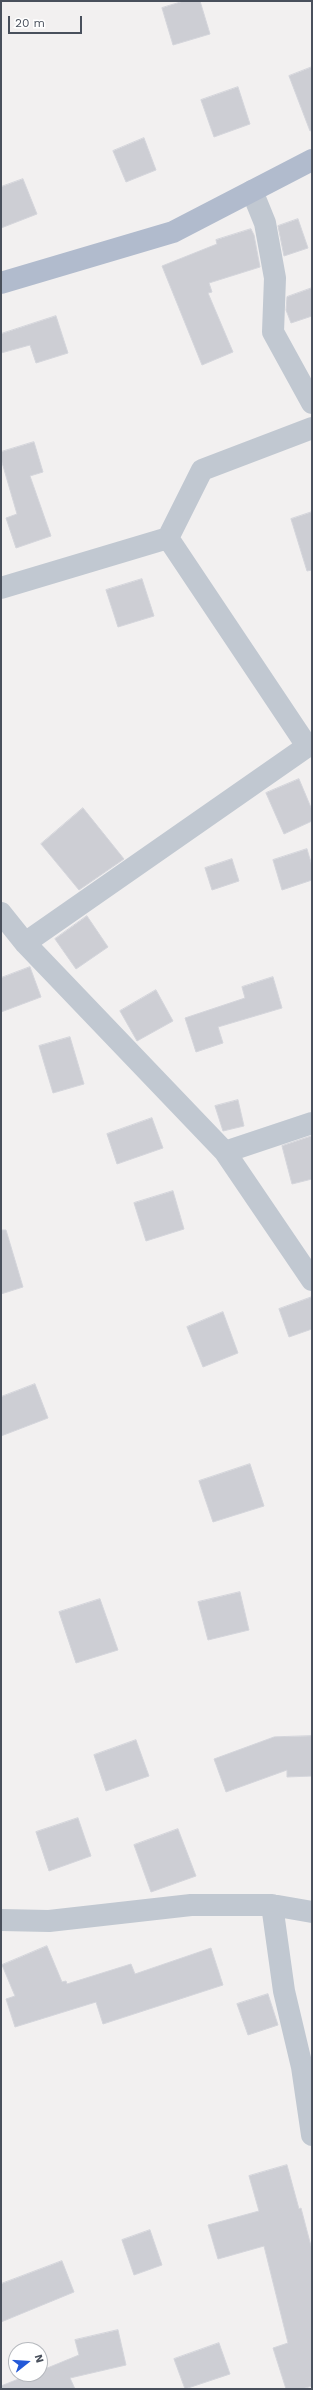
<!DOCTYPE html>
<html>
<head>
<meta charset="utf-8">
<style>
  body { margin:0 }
  #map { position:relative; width:313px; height:2390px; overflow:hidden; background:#f2f0f0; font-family:"Work Sans",sans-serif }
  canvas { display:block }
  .frame { position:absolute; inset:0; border:2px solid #49505c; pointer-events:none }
  .north { position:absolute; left:8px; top:2342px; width:40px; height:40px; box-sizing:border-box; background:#fff; border:1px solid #b6b9be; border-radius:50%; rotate:73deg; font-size:11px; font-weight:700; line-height:16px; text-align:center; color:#49505c }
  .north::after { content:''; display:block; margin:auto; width:14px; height:18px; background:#2359d8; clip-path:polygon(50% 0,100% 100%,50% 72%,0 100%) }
  .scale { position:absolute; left:8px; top:16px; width:74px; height:18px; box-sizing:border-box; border:2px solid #49505c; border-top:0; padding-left:5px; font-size:12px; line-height:14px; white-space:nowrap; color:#49505c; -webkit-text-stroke:3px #fff; paint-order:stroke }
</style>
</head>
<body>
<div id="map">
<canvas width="313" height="2390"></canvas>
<div class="frame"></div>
<div class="north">N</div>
<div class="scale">20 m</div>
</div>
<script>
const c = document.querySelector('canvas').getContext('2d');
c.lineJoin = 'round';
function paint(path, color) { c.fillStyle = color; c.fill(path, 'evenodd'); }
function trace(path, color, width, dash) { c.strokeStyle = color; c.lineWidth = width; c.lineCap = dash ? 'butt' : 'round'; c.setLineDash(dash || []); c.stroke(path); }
const building = new Path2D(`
  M184,1H200L210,34L173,45L162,8Z
  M312,67V130L310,131L289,76Z
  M238,87L250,124L214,137L201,100Z
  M144,138L156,170L126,182L113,151Z
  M23,179L37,214L1,228V187Z
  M298,219L308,248L284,256L278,226Z
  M251,229L254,235L260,267L209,283L212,292L208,293L233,352L202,365L162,266L217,244L216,240Z
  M312,288V316L291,323L286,310L287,297Z
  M56,316L68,353L36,363L30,345L1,353V334Z
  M34,442L43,472L30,476L51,536L16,548L6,518L17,514L1,459V452Z
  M312,512V570L307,571L291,519Z
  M142,579L154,616L118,627L106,590Z
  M299,779L312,810V821L284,834L266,793Z
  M83,808L124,859L79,890L41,844Z
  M307,849L312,866V880L282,890L273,860Z
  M232,859L239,881L212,890L205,868Z
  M87,916L108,947L76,969L55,939Z
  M30,967L41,997L1,1012V978Z
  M273,977L282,1008L218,1027L223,1043L196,1052L185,1018L245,998L242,987Z
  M156,990L173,1021L137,1041L120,1011Z
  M70,1037L84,1084L53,1093L39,1046Z
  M238,1100L244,1126L223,1131L215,1106Z
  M152,1118L163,1148L117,1164L107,1134Z
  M312,1136V1179L292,1184L282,1146Z
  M173,1191L184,1229L146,1241L134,1203Z
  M1,1230H6L23,1287L1,1294Z
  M312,1297V1329L289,1337L279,1309Z
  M223,1312L238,1353L203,1367L187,1327Z
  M35,1384L48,1418L1,1436V1397Z
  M250,1464L264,1506L213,1522L199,1481Z
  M240,1592L249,1630L208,1640L198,1602Z
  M100,1599L118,1650L76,1663L59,1612Z
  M312,1736V1776L287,1777V1770L226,1792L214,1759L274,1737Z
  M136,1740L149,1776L106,1791L94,1755Z
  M78,1818L91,1856L49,1871L36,1832Z
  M178,1829L196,1876L151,1892L134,1845Z
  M47,1946L62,1982L66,1981L67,1984L131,1964L135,1974L211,1948L223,1985L103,2024L96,2002L15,2027L6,1999L15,1996L2,1965Z
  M268,1994L278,2025L248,2035L237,2004Z
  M287,2165L299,2209L301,2208L312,2250V2386L302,2389H286L273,2348L288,2343L264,2246L218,2259L208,2225L259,2211L249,2176Z
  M150,2230L162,2265L134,2275L122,2240Z
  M62,2261L74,2292L1,2322V2284Z
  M118,2330L126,2365L70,2378L75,2389H1V2386L31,2374H40V2371L79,2355L75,2340Z
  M219,2343L230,2374L185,2389L174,2359Z`);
paint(building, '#cdced4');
trace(building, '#d4d5db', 1);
trace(new Path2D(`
  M252,191L265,223L275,278L273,332L312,403
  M168,538L202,470L312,428
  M1,588L168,538L307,746
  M1,913L25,943L225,1152L312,1280
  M25,943L312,743
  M225,1152L312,1123
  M272,1905L284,1991L302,2067L312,2135
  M1,1920L49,1921L191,1905H272L312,1912`), '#c1c8d1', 22);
trace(new Path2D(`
  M1,283L173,232L312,160`), '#b1bbcd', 22);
</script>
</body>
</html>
